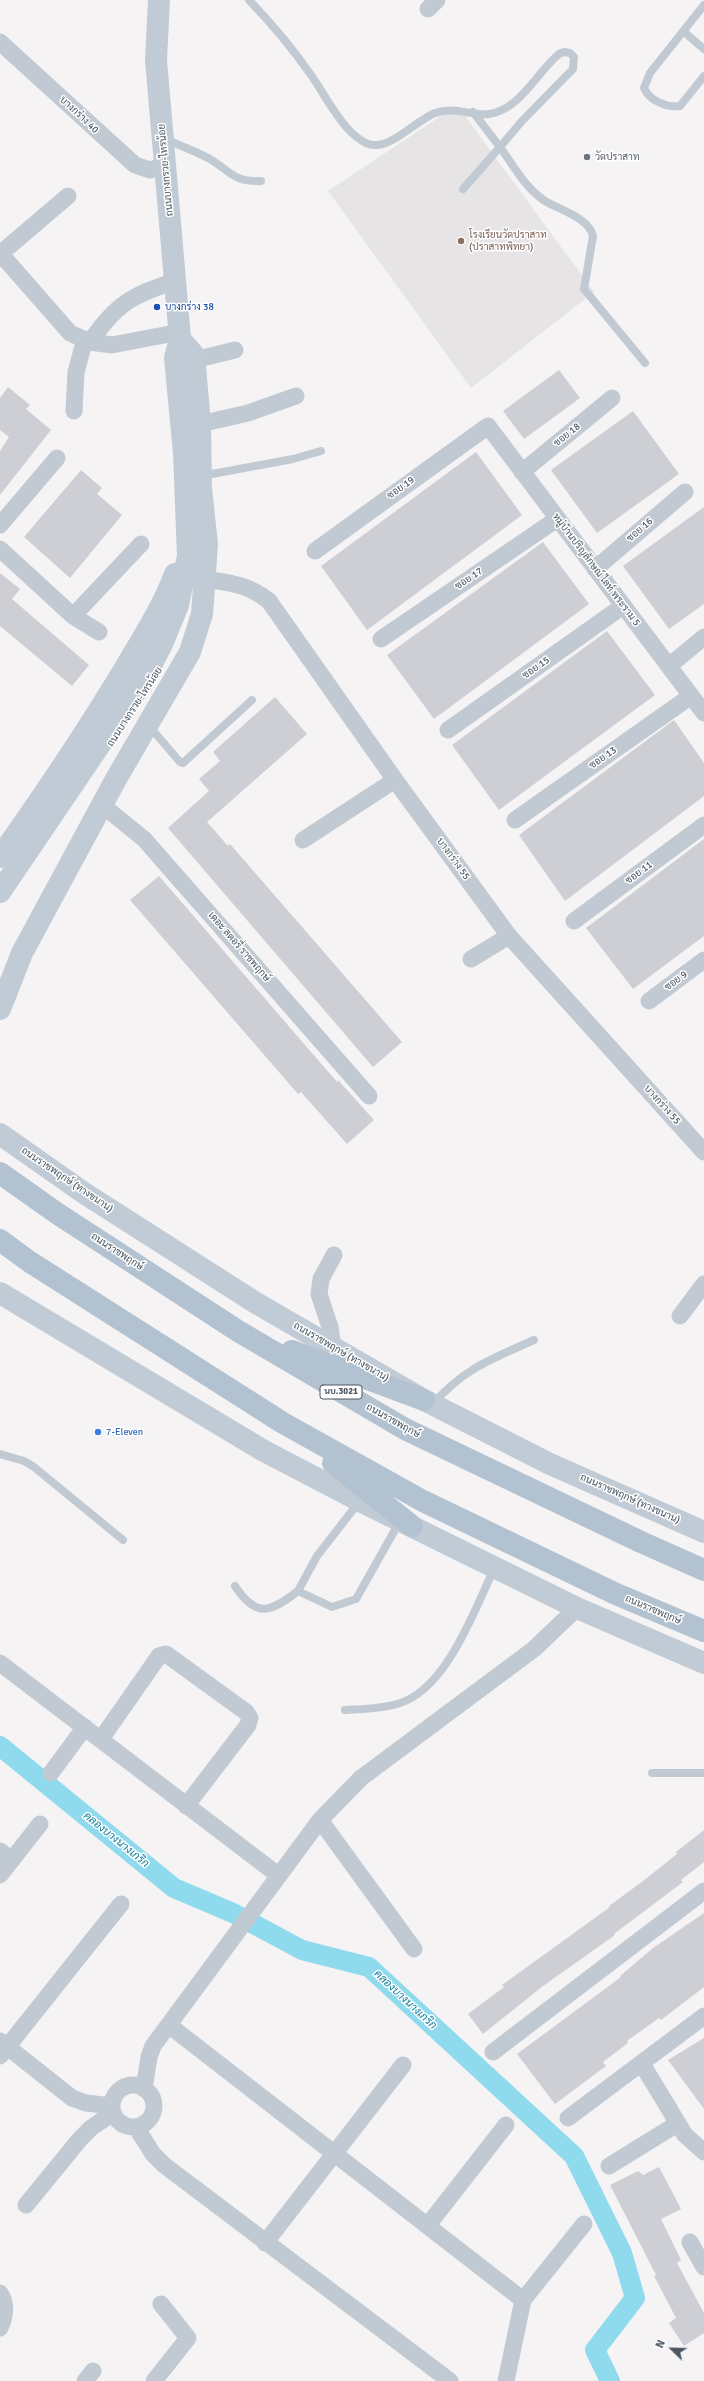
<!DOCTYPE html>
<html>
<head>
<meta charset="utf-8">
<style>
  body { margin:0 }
  #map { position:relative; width:704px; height:2381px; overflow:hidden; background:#f5f3f3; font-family:Signika,sans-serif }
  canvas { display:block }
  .north { position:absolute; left:652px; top:2329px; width:40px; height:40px; -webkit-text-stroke:3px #fff; paint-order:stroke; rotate:293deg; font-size:11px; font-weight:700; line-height:16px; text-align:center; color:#4a5661 }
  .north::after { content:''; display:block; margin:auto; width:14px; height:18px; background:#4a5661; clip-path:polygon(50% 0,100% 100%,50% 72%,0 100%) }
</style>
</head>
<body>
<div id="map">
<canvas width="704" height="2381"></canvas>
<div class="north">N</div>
</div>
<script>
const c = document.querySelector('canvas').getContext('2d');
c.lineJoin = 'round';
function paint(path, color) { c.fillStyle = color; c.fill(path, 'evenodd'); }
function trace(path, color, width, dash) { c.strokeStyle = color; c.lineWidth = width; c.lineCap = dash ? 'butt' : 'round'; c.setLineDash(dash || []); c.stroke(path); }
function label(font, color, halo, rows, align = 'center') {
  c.font = font + ' Signika,Sarabun,sans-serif'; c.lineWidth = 3; c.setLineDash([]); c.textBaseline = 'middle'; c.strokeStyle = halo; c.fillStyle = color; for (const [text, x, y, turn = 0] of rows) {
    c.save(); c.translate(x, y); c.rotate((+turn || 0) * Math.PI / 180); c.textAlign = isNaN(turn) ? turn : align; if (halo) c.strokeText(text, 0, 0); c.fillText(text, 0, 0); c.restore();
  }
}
paint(new Path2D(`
  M444,114L465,116L594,292L471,388L328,191Z`), '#e6e4e5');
trace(new Path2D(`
  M0,1746L174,1888L233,1913L302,1950L369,1967L574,2156L622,2253L635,2298L595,2350L610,2381`), '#90daee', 20);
paint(new Path2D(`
  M559,370L580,398L524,439L503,411Z
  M8,387L30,405L26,409L51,430L0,495V451L9,437L0,430V398Z
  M633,411L679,474L597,533L551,470Z
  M476,452L522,515L367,630L321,566Z
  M81,470L102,488L97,494L122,515L70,578L24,537Z
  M704,507V604L669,629L623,566Z
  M543,542L589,604L434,719L387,655Z
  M0,573L20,589L12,599L89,665L72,686L0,626Z
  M607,631L655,695L499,810L452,745Z
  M275,697L307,734L207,822L228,846L230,844L402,1042L373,1067L168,828L209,791L199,779L220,761L213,752Z
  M674,720L704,763V796L565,901L519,835Z
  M704,839V936L633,989L586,928Z
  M159,876L337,1082L338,1080L374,1120L347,1144L301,1092L298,1094L130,900Z
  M704,1830V1862L681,1880L683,1882L614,1934L615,1935L543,1986L483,2034L468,2014L504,1987L502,1985L610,1907L609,1906L643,1881L677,1854L676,1852Z
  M704,1913V1987L661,2020L659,2018L627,2041L628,2043L603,2062L606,2066L555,2104L517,2054L621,1977L620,1976L653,1948Z
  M704,2038V2109L668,2060Z
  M659,2167L681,2209L661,2219L681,2260L677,2263L704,2313V2333L684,2346L669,2323L676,2318L654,2276L656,2275L610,2185L638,2171L643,2175Z`), '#cdcfd5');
trace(new Path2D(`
  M249,0C271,23 293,49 311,75C323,92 334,114 349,130C355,136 365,145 374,145C392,147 417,120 435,113C454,106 471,116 489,114C520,110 537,72 559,54L564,52L570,53L574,57L573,69L522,121L500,147L473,112
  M704,5L650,73L644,88C649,100 666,108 680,106L704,76
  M683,31L704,49
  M166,139C180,146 195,151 208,158C231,171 232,182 261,181
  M463,189L500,147C513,165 526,189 545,201C560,210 589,218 593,236L584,289L645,363
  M201,476L293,459L321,451
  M149,726L180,762L183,763L252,700
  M433,1404C464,1368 492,1359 534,1340
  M0,1454L24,1461L34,1467L123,1540
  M359,1502L317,1556L298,1591L332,1607L356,1599L400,1521
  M235,1586C256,1618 270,1613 298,1591
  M345,1710C362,1709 381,1709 397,1704C446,1691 474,1611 494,1569
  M652,1773H704`), '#c1cad2', 8);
trace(new Path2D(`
  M428,9L437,0
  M0,42L135,165L150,170L165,165
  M0,253L70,333L90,342L112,345L180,332
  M0,254L68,196
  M90,342C117,303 131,296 175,281
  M194,360L235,350
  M74,411L76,372L85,339
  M200,424L248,413L296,396
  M522,472L612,398
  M0,525L57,458
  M0,549L73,616L99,632
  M315,551L488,426L704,713
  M595,569L685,492
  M205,579C231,583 247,584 269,601L395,780L509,936L704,1152
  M73,616L141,544
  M381,639L557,519
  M669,666L704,637
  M448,730L623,606
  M102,805L144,839L369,1096
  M515,820L691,696
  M303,840L395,780
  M574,921L704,825
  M471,959L509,936
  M649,1001L704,960
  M680,1316L704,1284
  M333,1347L330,1327L319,1294L321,1279L334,1255
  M0,1663L278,1875
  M101,1739L159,1656L166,1654L246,1712L250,1718L248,1725L186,1806
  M51,1773L85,1727
  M320,1820L414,1949
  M0,1851L12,1860
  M0,1875L40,1824
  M170,2026L523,2300
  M0,2041L72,2098L86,2103L112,2106
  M493,2052L704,1891
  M0,2056L121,1904
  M642,2064L685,2135L704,2152
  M112 2106a21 21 0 1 1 42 0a21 21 0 1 1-42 0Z
  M144,2089L149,2057L153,2046L320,1820L361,1778L534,1649L577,1608
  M568,2118L704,2016
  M136,2127L153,2154L164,2165L450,2381
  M609,2166L677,2124
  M26,2205L80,2139L91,2128L113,2113
  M428,2225L506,2125
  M690,2242L704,2267
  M265,2243L403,2065
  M0,2293C7,2304 5,2317 0,2328
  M85,2381L93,2371
  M154,2381L188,2338L161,2304
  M506,2381L523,2300L584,2224`), '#c1cad2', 17);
trace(new Path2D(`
  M180,339L194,355L200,424L201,491
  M0,857C45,794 88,730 128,663C145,634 163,606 175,574
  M0,892L143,681L162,644L178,605L188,556L184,453L175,358L180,339L156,60L159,0
  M0,1009L22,953L116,779L190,652L202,614L207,544L201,489
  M0,1134L84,1193L256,1303L424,1400L550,1464L704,1532
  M0,1293L264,1451L360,1501L577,1608L704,1663`), '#c1cbd6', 22);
trace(new Path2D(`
  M0,1173L58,1214L238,1331L405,1429L641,1542L704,1570
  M0,1240L30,1262L283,1423L423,1501L616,1594L704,1631
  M292,1351L424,1400
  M333,1463L412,1526`), '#b3c2d1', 22);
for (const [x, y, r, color] of [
  [587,157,4,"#6b7280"],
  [461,241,4,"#8d6e63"],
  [157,307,4,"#1a4fb4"],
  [98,1432,4,"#3f7fe0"]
]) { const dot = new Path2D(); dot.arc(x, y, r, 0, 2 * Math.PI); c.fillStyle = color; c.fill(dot); trace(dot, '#fff', 1.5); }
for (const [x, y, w] of [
  [341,1392,42]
]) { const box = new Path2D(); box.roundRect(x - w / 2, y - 7, w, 14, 3); c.fillStyle = '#fff'; c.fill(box); trace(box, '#4a5661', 1); }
label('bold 9px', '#4a5661', null, [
  ["นบ.3021",341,1392]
]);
label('10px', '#4a5661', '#fff', [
  ["บางกร่าง 40",79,115,43],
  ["ถนนบางกรวย-ไทรน้อย",166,170,-95],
  ["ซอย 18",567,435,-39],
  ["ซอย 19",401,488,-36],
  ["ซอย 16",640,530,-41],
  ["หมู่บ้านปริญลักษณ์ ไลท์ พระราม 5",596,570,53],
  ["ซอย 17",469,579,-34],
  ["ซอย 15",536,668,-35],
  ["ถนนบางกรวย-ไทรน้อย",135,707,-57],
  ["ซอย 13",603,758,-35],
  ["บางกร่าง 55",453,859,54],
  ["ซอย 11",639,873,-37],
  ["เดอะ สตอรี่ ราชพฤกษ์",239,947,49],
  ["ซอย 9",676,981,-37],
  ["บางกร่าง 55",662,1105,48],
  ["ถนนราชพฤกษ์ (ทางขนาน)",67,1180,34],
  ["ถนนราชพฤกษ์",117,1252,33],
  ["ถนนราชพฤกษ์ (ทางขนาน)",341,1352,30],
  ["ถนนราชพฤกษ์",393,1421,29],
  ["ถนนราชพฤกษ์ (ทางขนาน)",630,1499,24],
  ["ถนนราชพฤกษ์",653,1610,23]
]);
label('10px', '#5b616d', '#fff', [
  ["วัดปราสาท",595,157]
], 'left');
label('10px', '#785e54', '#fff', [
  ["โรงเรียนวัดปราสาท",469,235],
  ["(ปราสาทพิทยา)",469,247]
], 'left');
label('10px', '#164399', '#fff', [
  ["บางกร่าง 38",165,307]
], 'left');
label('10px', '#366cbe', '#fff', [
  ["7-Eleven",106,1432]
], 'left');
label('italic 11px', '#0c7c9b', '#fff', [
  ["คลองบางนางเกริก",116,1840,39],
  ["คลองบางนางเกริก",405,2000,43]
]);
</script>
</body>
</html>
